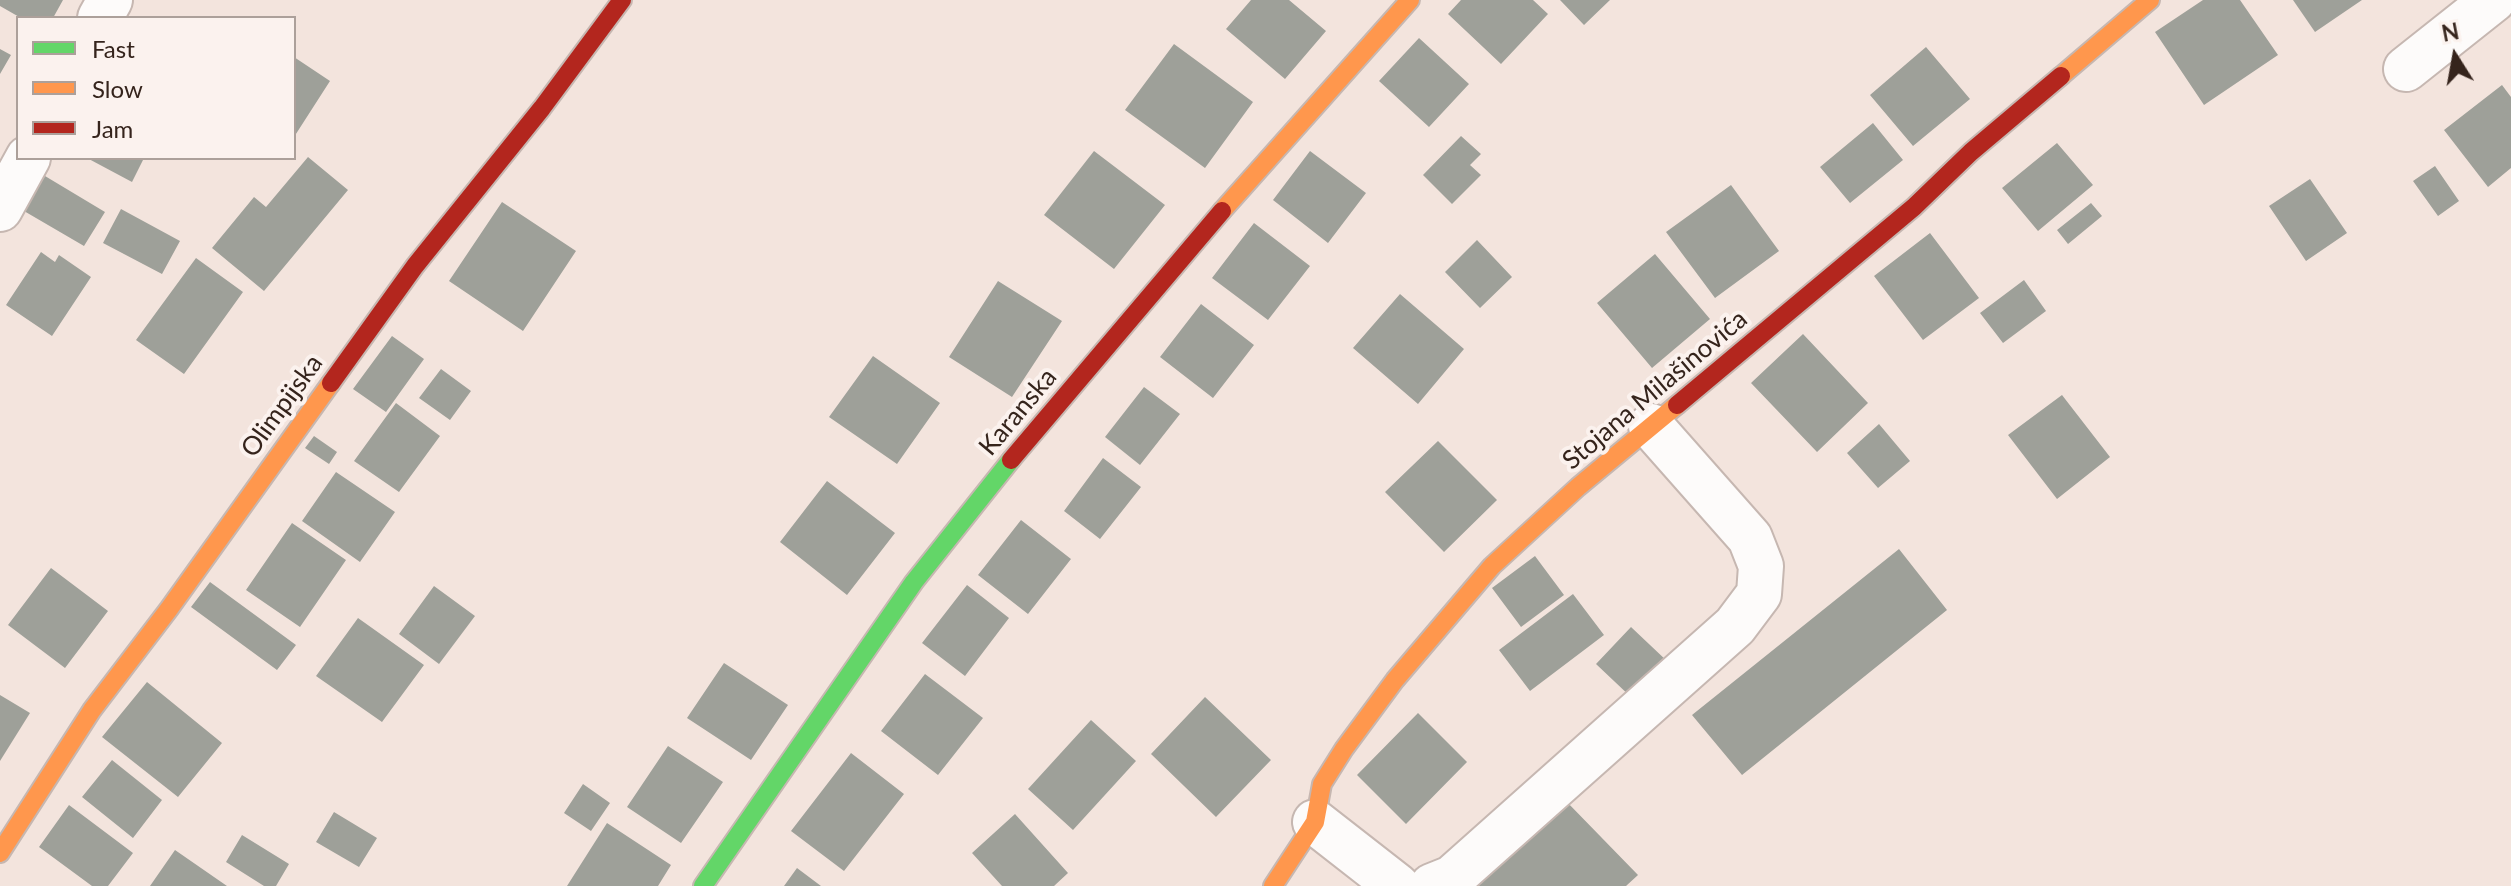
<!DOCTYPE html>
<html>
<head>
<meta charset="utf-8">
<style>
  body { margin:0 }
  #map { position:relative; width:2511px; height:886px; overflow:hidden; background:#f3e4dd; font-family:Lato,sans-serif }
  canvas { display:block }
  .legend { position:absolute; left:16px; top:16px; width:280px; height:144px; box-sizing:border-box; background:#fbf2ee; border:2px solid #aca09a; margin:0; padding:10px 14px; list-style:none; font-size:24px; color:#35241c }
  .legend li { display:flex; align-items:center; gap:16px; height:40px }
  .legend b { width:40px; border:2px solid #aca09a }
  .north { position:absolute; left:2415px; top:16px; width:80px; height:80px; -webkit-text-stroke:6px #fbf2ee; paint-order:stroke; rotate:349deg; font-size:22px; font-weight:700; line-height:32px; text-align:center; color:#35241c }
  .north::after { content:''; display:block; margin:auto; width:28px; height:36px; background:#35241c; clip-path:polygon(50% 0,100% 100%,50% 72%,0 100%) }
</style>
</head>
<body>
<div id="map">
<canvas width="2511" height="886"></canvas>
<ul class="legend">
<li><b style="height:10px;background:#63d668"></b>Fast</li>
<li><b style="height:10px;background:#ff974d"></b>Slow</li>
<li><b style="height:10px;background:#b3261e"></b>Jam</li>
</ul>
<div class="north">N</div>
</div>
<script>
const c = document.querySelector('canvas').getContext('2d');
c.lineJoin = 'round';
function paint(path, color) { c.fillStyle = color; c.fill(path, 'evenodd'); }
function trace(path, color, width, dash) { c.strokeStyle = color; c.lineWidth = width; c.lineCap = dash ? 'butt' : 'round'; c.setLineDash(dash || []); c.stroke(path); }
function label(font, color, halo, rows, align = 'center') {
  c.font = font + ' Lato,sans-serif'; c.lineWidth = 8; c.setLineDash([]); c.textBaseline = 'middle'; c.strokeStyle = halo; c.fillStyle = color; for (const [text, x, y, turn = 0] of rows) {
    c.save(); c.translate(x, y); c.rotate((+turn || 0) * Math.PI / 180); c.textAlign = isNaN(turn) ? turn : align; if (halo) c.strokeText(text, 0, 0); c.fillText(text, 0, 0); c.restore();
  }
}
paint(new Path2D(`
  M0,0H63L53,18H21L0,6Z
  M1251,0H1289L1326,31L1285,79L1226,29Z
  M1461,0H1533L1548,14L1501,64L1448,14Z
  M1560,0H1610L1584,25Z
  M2203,0H2240L2278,55L2204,105L2155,32Z
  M2293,0H2362L2315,32Z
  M1419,38L1469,84L1429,127L1379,81Z
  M1174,44L1253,102L1205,168L1125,110Z
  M1926,47L1970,99L1913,146L1870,95Z
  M0,49L11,55L0,74Z
  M294,57L330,81L294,137Z
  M2502,85L2511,97V168L2488,187L2444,130Z
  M1873,123L1903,160L1850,203L1820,167Z
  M1461,136L1481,154L1470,165L1481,175L1452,204L1423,175Z
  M2057,143L2093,185L2038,231L2002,188Z
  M1094,151L1165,205L1114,269L1044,215Z
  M1310,151L1366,193L1328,243L1273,200Z
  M308,157L348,190L264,291L212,248L254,197L266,207Z
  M87,158H144L132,182Z
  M2435,166L2459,201L2438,216L2413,181Z
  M45,176L105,212L84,246L24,211Z
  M2310,179L2347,233L2306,261L2269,206Z
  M1731,185L1779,251L1715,298L1666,232Z
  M502,202L576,251L523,331L449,281Z
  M2091,203L2102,216L2068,244L2057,230Z
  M121,209L180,241L162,274L103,243Z
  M1254,223L1310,266L1268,320L1212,278Z
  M1930,233L1979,298L1923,340L1874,276Z
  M1477,240L1512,277L1480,308L1445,272Z
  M41,252L55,262L59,255L91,277L52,336L6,305Z
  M1655,254L1710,319L1652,368L1597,303Z
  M196,258L243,292L184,374L136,340Z
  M2024,280L2046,311L2003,343L1980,313Z
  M998,281L1062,321L1012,397L949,357Z
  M1400,294L1464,349L1418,404L1353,348Z
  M1201,304L1254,345L1213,398L1160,357Z
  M1803,334L1868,403L1817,452L1751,383Z
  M392,336L424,359L386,412L353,389Z
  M873,356L940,403L897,464L829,417Z
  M441,369L471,391L450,420L419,398Z
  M1144,387L1180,414L1140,465L1105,437Z
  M2062,395L2110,457L2057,499L2008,435Z
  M396,403L440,436L399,492L354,461Z
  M1879,424L1910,461L1878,488L1847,453Z
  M314,436L337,452L329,464L305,448Z
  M1438,441L1497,500L1444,552L1385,492Z
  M1103,458L1141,487L1100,539L1064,511Z
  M336,472L395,512L360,562L302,521Z
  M827,481L895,533L847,595L780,542Z
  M1021,520L1071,559L1028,614L978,575Z
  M292,523L346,560L300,627L246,590Z
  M1899,549L1947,610L1742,775L1692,715Z
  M1535,556L1564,595L1521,627L1492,588Z
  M51,568L108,611L65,668L8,625Z
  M210,582L296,645L277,670L191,607Z
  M967,585L1009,618L965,676L922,643Z
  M434,586L475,616L439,664L399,634Z
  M1573,594L1604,635L1530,691L1499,650Z
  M358,618L424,665L382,722L316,676Z
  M1631,627L1668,662L1633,699L1596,664Z
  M724,663L788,705L751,760L687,718Z
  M925,674L983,718L938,775L881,731Z
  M147,682L222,743L178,797L102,737Z
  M0,695L30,713L0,761Z
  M1205,697L1271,760L1216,817L1151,754Z
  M1418,713L1467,762L1406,824L1357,775Z
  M1091,720L1136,761L1073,830L1028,789Z
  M668,746L723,782L681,843L627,807Z
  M851,753L904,794L844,871L791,831Z
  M112,760L162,800L133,838L82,797Z
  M583,784L610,803L591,831L564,813Z
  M1565,800L1638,875L1626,886H1477Z
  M69,805L133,853L108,886H92L39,847Z
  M334,812L377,838L359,867L316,842Z
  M1015,814L1068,873L1054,886H1002L972,853Z
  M607,823L671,865L658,886H567Z
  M242,835L289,864L276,886H264L226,862Z
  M175,850L227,886H150Z
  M797,868L821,886H784Z`), '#9ea099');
const street = new Path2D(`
  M100,18L110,0
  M2406,69L2493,0
  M0,209L28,158
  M1315,822L1397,886
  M1432,886L1452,878L1735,626L1759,594L1761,566L1750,538L1651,426`);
const fast = new Path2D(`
  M703,886L914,582L1011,460`);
const slow = new Path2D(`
  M2061,76L2150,0
  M1222,211L1410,0
  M0,853L92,710L169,609L331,383
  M1273,886L1315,822L1322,784L1344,749L1395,680L1492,566L1578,487L1677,405`);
const jam = new Path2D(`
  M331,383L415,266L542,108L622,0
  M1677,405L1914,207L1971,152L2061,76
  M1011,460L1222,211`);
trace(street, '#c6b7b1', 48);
trace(fast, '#c6b7b1', 22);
trace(slow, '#c6b7b1', 22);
trace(jam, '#c6b7b1', 22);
trace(street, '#fdfbfa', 44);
trace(fast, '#63d668', 18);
trace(slow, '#ff974d', 18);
trace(jam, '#b3261e', 18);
label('26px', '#35241c', '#fbf2ee', [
  ["Stojana Milašinovića",1655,390,-40],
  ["Olimpijska",282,406,-54],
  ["Karanska",1018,412,-50]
]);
</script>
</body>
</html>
